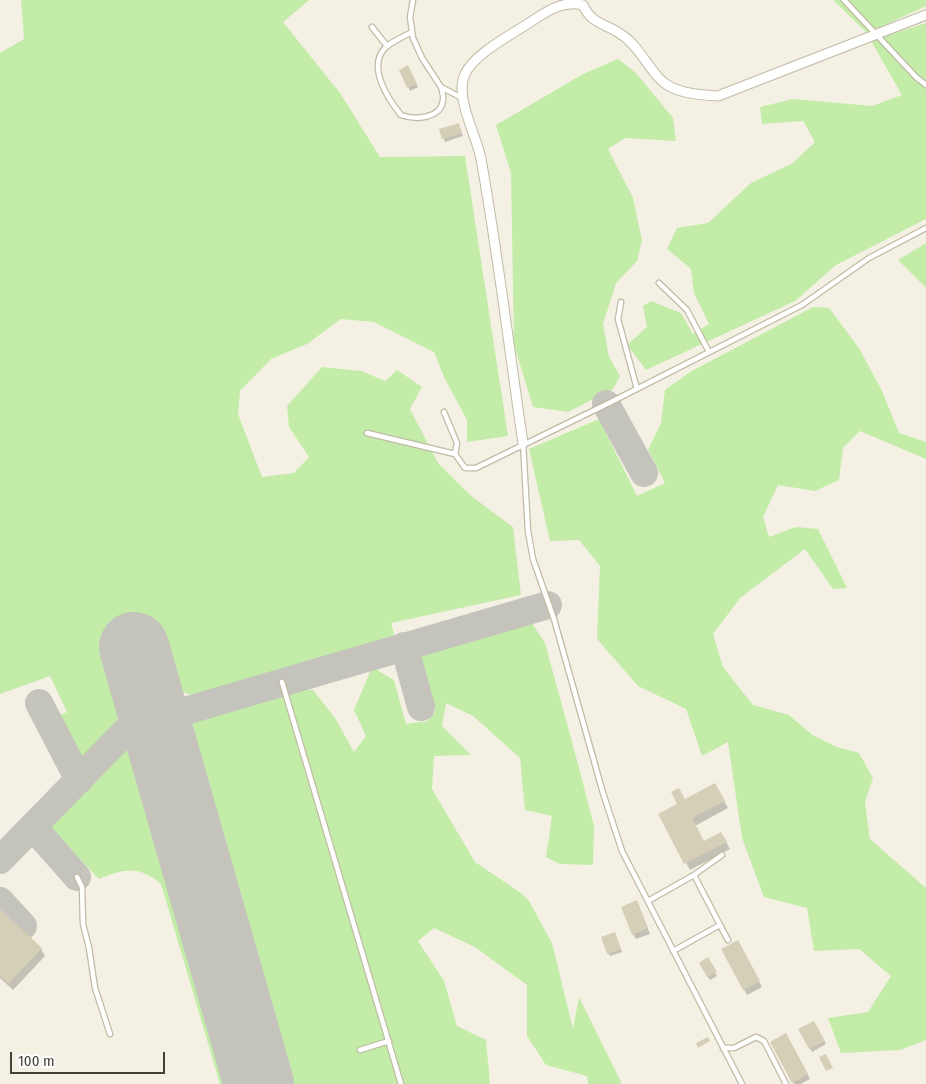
<!DOCTYPE html>
<html>
<head>
<meta charset="utf-8">
<style>
  body { margin:0 }
  #map { position:relative; width:926px; height:1084px; overflow:hidden; background:#f4f1e4; font-family:"Fira Sans Condensed",sans-serif }
  canvas { display:block }
  .scale { position:absolute; left:10px; top:1052px; width:155px; height:22px; box-sizing:border-box; border:2px solid #464233; border-top:0; padding-left:6px; font-size:15px; line-height:18px; white-space:nowrap; color:#464233; -webkit-text-stroke:4px #fff; paint-order:stroke }
</style>
</head>
<body>
<div id="map">
<canvas width="926" height="1084"></canvas>
<div class="scale">100 m</div>
</div>
<script>
const c = document.querySelector('canvas').getContext('2d');
c.lineJoin = 'round';
function paint(path, color) { c.fillStyle = color; c.fill(path, 'evenodd'); }
function trace(path, color, width, dash) { c.strokeStyle = color; c.lineWidth = width; c.lineCap = dash ? 'butt' : 'round'; c.setLineDash(dash || []); c.stroke(path); }
paint(new Path2D(`
  M21,0H309L283,22L340,93L380,157L465,156L508,436L467,442V420L445,379L434,352L374,322L341,319L307,344L271,359L240,391L238,414L262,477L294,473L309,457L289,427L287,406L322,367L361,371L385,381L397,370L422,387L410,409L438,463L470,495L513,527L521,595L391,623L395,637L193,696L172,687L155,637L110,650L129,718L87,762H75L54,718L67,712L50,676L0,694V53L24,39Z
  M833,0H926V6L867,33Z
  M926,23V219L836,265L795,301L646,370L627,345L647,327L643,306L651,301L681,313L693,334L709,324L694,293L691,269L667,249L677,228L708,223L751,183L793,163L815,142L803,121L762,124L760,107L793,99L872,106L902,95L871,41Z
  M618,59L636,73L673,118L676,141L625,138L608,149L633,198L642,240L637,261L616,283L603,324L609,357L620,376L613,389L568,412L533,407L514,345L511,173L496,125L583,74Z
  M926,243V288L898,260Z
  M813,307L829,308L859,348L882,391L899,433L926,442V459L860,431L843,448L839,480L815,491L778,485L763,517L769,537L796,527L818,529L847,588L833,589L805,549L740,598L713,634L723,667L753,705L789,715L814,736L837,747L859,753L873,778L865,802L870,839L926,888V1040L900,1050L841,1053L828,1018L868,1012L891,976L859,949L814,951L807,908L764,897L742,838L728,742L702,756L686,709L638,686L597,639L600,566L579,540L550,541L529,449L599,419L637,496L665,483L648,450L661,423L665,390L690,372Z
  M530,620L545,643L578,764L594,826L593,865L560,864L546,857L552,816L525,810L520,758L473,716L446,703L442,726L471,755L434,756L432,789L475,862L521,893L529,901L552,943L573,1029L579,997L622,1084H588L587,1076L546,1065L527,1036V985L475,947L434,928L418,941L444,981L457,1026L486,1040L490,1084H284L186,740L194,719L260,702L272,688L313,690L335,718L354,752L366,736L354,710L372,667L394,680L406,724L427,721L435,712L431,695L418,677L416,657L431,652L435,644L502,621Z
  M136,745L233,1084H220L161,884C138,865 125,869 99,879L79,858L66,853L47,830L48,817L75,792L83,793L91,785L94,774L123,746Z`), '#c3eca8');
paint(new Path2D(`
  M408,67L418,87L410,91L400,70Z
  M460,128L463,136L445,142L441,130Z
  M715,784L728,808L695,826L704,842L721,833L730,849L690,870L660,815Z
  M639,907L650,934L636,939L633,934Z
  M0,911L41,949L45,956L13,990L0,978Z
  M616,937L622,952L610,956L608,953Z
  M737,941L762,987L747,995L722,949Z
  M708,959L717,976L710,980L700,963Z
  M814,1022L826,1044L812,1052L800,1030Z
  M786,1035L810,1079L801,1084H794L772,1042Z`), '#0003');
trace(new Path2D(`
  M606,404L644,473
  M404,646L421,707
  M39,703L79,780
  M33,827L77,877
  M0,860L130,727L548,605
  M0,901L23,926`), '#c4c3bc', 28);
trace(new Path2D(`
  M134,647L259,1084`), '#c4c3bc', 70);
paint(new Path2D(`
  M408,65L417,84L407,88L399,70Z
  M459,123L462,133L442,139L439,129Z
  M715,783L725,801L692,818L704,841L721,832L727,842L684,864L658,814L677,804L671,792L679,788L685,799Z
  M637,900L648,928L632,935L621,907Z
  M0,909L42,948L8,984L0,976Z
  M615,932L621,949L607,954L601,937Z
  M738,940L760,981L743,990L721,949Z
  M708,957L717,972L707,977L699,963Z
  M814,1021L825,1041L809,1049L798,1029Z
  M786,1033L808,1074L792,1083L770,1042Z
  M708,1037L710,1041L698,1048L696,1043Z
  M826,1054L833,1068L826,1071L819,1057Z`), '#d6cfb8');
const service = new Path2D(`
  M413,0L410,17L413,38L422,58L441,87L462,98
  M844,0L916,77L926,85
  M372,27L387,46
  M412,32C403,37 392,41 385,48C367,67 388,99 401,115C415,120 441,119 443,100C444,96 442,91 441,87
  M659,283L687,310L709,352
  M621,302L618,319L637,389
  M444,412L457,443L455,454
  M367,433L455,454L465,468H476L611,402L802,305L869,258L926,228
  M523,443L528,531L533,559L554,619L603,793L622,851L742,1084
  M282,682L401,1084
  M694,875L722,855
  M77,877L82,887L83,924L89,948L95,988L110,1034
  M648,901L694,875L720,925L673,951
  M720,925L728,940
  M723,1048H734L756,1037L764,1041L786,1084
  M360,1050L389,1041`);
const minor = new Path2D(`
  M523,443C509,349 498,253 481,159C477,136 454,97 465,74C474,54 511,35 529,23C547,11 562,0 583,5C591,24 607,24 622,35C641,47 651,76 669,86C683,94 703,95 718,96L926,15`);
trace(service, '#c0bba5', 7);
trace(minor, '#c0bba5', 11);
trace(service, '#fff', 4.5);
trace(minor, '#fff', 9);
</script>
</body>
</html>
